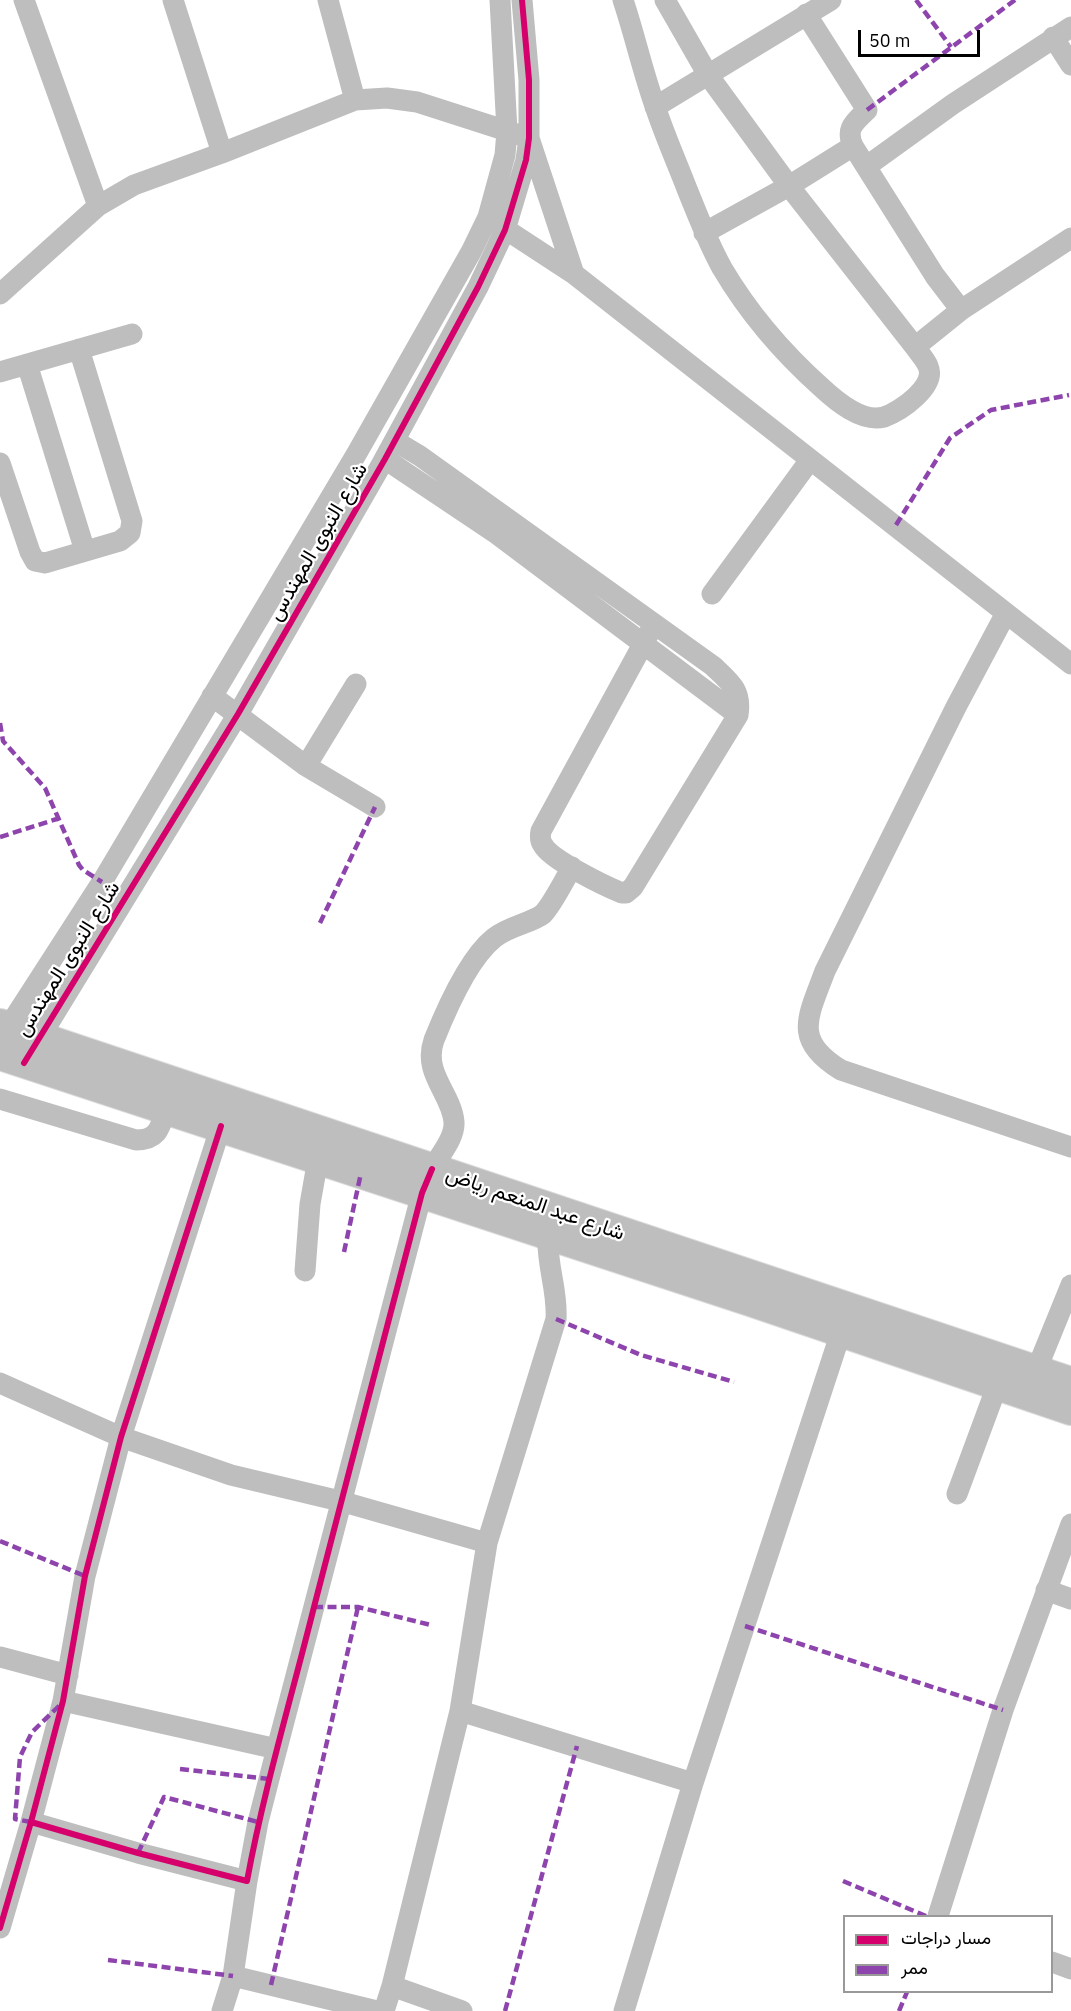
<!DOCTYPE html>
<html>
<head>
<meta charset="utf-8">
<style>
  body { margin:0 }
  #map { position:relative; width:1071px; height:2011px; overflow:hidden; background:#fff; font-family:"IBM Plex Sans",Vazirmatn,sans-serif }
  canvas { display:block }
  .legend { position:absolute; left:843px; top:1915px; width:210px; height:78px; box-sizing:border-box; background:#fff; border:2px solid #999; margin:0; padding:8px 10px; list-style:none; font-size:18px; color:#000 }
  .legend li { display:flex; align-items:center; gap:12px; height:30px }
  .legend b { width:30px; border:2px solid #999 }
  .scale { position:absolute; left:858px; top:30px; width:122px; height:27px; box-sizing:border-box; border:3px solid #000; border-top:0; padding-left:8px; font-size:18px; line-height:21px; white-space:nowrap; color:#000; -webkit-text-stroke:4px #fff; paint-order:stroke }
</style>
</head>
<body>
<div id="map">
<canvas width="1071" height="2011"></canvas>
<ul class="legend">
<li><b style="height:8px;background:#d6006c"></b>مسار دراجات</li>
<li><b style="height:8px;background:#8e44ad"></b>ممر</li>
</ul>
<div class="scale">50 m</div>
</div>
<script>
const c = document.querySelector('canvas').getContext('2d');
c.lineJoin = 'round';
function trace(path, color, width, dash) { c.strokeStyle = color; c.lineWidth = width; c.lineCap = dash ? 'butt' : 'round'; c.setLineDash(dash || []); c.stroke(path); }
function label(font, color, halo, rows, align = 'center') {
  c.font = font + ' "IBM Plex Sans",Vazirmatn,sans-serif'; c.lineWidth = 4.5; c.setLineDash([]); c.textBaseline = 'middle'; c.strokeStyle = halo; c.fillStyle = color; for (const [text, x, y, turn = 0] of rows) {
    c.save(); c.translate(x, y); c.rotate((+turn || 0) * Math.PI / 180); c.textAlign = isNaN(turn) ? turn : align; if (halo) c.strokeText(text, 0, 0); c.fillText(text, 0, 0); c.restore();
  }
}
const highway = new Path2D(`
  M0,1024L1071,1382
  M0,1055L750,1301L1071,1410`);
trace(highway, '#dbdbdb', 32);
trace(new Path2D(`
  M24,0L98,206
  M173,0L222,153
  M328,0L355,100
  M623,0C635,36 643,73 656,109C665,136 677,163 687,189C698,216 708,243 722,268C748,312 783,353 821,387C836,401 862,423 884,417C901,411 937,386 928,366C925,359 919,353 915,347L961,310L1071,238
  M665,0L708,75L789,186L915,347
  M806,14L867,110C855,122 845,128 853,146L935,276L961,310
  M1053,37L1071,65
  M655,107L831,0
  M867,166L953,104L1071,27
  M496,223L574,274L1071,664
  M704,233L789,186L853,146
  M0,294L98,206L134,185L222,153L355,100L387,98L417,102L529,138L574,274
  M27,364L85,551
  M0,372L132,334
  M395,441L420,456L713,666C730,682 742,690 738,715L633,887L626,893H622C605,886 551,860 543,845C540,841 540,836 541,831L654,624
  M385,459L497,534L738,715
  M0,463L30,552L35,561L45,563L120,541L130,533L132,521L79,349
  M712,594L810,460
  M1006,613L956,707L825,971C808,1017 792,1040 841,1070L1071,1147
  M212,696L306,766L375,807
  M306,766L356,684
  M0,1040L102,882L357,453L471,252L488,217L505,155L507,131L500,0
  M34,1047L238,714L380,467L478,287L505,230L526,160L529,138V80L522,0
  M0,1099L136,1140C158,1140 160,1128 166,1109
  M305,1271L310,1204L318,1159
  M1036,1371L1071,1285
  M0,1383L121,1437L231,1475L340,1501L487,1543
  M957,1494L997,1386
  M1046,1590L1071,1599
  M0,1657L68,1675
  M63,1701L277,1749
  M460,1711L693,1783
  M31,1822L138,1853L247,1881L258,1822L269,1779L422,1193C426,1184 429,1176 433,1168C440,1154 455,1138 454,1122C452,1094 422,1073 434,1040C446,1010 469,958 494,938C508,926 532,923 543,914C552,905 565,879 572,867
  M938,1916L1003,1710L1071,1524
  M0,1928L31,1822L63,1701L85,1576L121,1437L221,1126
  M1052,1962L1071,1969
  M233,1976L377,2011
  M392,1986L462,2011
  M222,2011L233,1976L247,1881
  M384,2011L392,1986L460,1711L487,1543L556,1319C558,1290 546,1264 548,1235
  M624,2011L693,1783L841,1332`), '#bebebe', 21);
trace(highway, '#bebebe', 30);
trace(new Path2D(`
  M916,0L951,47
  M867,110L1015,0
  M896,525L950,438L991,410L1069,395
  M0,723L3,741L45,788L79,865L83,870L102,882
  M0,837L60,818
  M320,923L375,807
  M344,1252L361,1173
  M556,1319L641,1355L734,1382
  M0,1541L85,1576
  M314,1607H358L431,1625
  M745,1626L1003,1710
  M180,1769L269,1779
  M31,1822L15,1819L20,1757L32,1732L61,1704
  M138,1853L164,1797L258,1822
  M843,1881L926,1916
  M108,1960L233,1976
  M271,1985L358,1607
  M505,2011L577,1746
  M899,2011L907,1992`), '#8e44ad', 4.5, [9, 4.5]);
trace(new Path2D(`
  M24,1063L238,714L385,459L478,287L505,230L526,160L529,138V80L522,0
  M31,1822L138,1853L247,1881C264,1789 291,1699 314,1607C350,1469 385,1331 422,1193L432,1169
  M0,1928L31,1822L63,1701L85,1576L121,1437L221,1126`), '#d6006c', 6);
label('21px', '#000', '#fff', [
  ["شارع النبوى المهندس",318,542,-60],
  ["شارع النبوى المهندس",68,959,-58],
  ["شارع عبد المنعم رياض",535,1204,19]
]);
</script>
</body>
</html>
